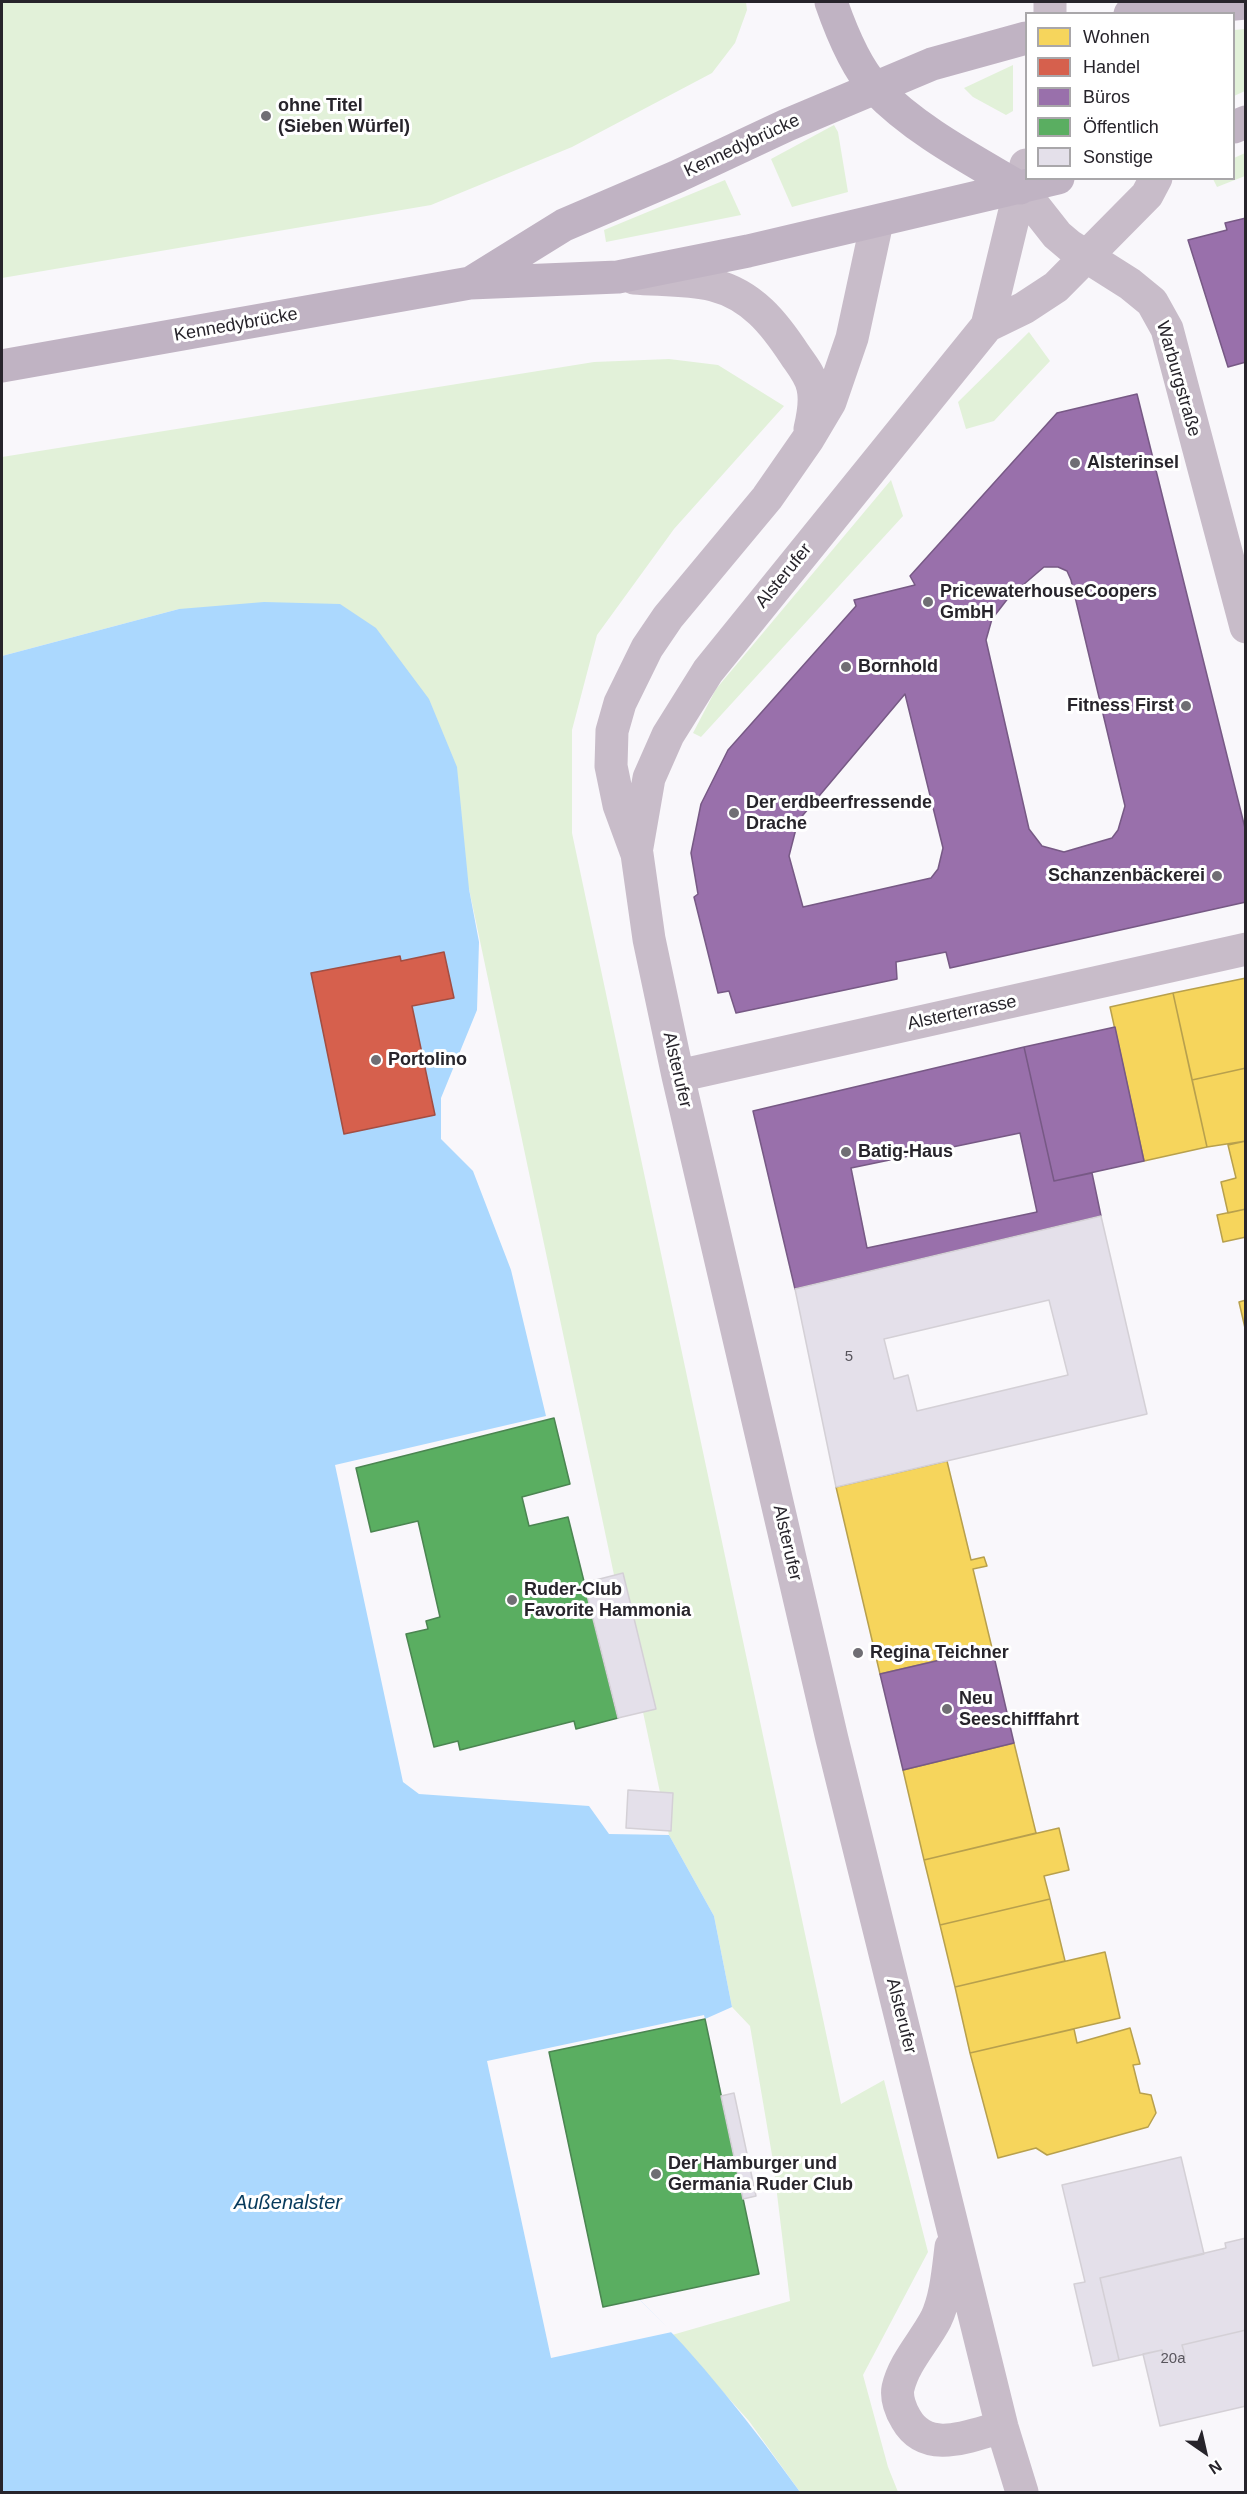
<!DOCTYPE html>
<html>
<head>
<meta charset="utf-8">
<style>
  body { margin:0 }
  #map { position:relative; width:1247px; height:2494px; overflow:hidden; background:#f9f7fb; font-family:Arial,sans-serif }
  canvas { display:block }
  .frame { position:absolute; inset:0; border:3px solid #27242b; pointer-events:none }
  .legend { position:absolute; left:1025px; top:12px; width:210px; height:168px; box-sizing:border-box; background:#fff; border:2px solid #a9a7aa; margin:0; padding:8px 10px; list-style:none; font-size:18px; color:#27242b }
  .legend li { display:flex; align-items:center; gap:12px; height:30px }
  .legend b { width:30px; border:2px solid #a9a7aa }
  .north { position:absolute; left:1175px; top:2422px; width:60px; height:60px; -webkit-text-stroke:4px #fff; paint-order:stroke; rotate:146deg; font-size:16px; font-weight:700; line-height:24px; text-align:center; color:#27242b }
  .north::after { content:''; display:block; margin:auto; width:21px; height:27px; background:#27242b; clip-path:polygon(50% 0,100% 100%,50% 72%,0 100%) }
</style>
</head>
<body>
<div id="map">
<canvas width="1247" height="2494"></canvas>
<div class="frame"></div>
<ul class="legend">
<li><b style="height:16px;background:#f6d55c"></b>Wohnen</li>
<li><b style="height:16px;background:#d6604d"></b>Handel</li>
<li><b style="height:16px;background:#9970ab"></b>Büros</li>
<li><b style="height:16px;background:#5aae61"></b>Öffentlich</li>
<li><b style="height:16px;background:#e4e0ea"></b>Sonstige</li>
</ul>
<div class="north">N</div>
</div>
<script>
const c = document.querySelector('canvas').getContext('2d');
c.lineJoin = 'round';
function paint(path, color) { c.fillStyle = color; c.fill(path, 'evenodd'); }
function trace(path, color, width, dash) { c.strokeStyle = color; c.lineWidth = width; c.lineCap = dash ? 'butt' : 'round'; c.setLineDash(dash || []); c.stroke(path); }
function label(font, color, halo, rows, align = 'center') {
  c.font = font + ' Arial,sans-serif'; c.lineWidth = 6; c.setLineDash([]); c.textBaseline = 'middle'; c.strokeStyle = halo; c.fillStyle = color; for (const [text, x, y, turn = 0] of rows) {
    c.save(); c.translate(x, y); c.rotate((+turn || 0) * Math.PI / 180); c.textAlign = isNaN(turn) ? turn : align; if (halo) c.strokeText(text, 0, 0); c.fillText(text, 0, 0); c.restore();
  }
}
paint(new Path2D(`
  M2,2H746L747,10L735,43L712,73L572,147L431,205L2,278Z
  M1245,29V91L1234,96V30Z
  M1013,65V111L1006,115L973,97L964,88Z
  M834,125L838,132L848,192L792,207L771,159Z
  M1245,153V176L1217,187L1213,179L1234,178V158Z
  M725,180L741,215L606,242L604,230Z
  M1029,332L1050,361L994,421L966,429L958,402Z
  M669,359L718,365L784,406L674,529L597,635L572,730V833L841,2104L884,2080L928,2252L863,2375L888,2467L898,2492H800L749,2421L672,2335L790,2301L773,2161L750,2026L732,2007L714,1916L669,1835L469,889L179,609L2,656V457L594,362Z
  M891,480L903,516L701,737L693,733L716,689Z`), '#e2f1d9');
paint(new Path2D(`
  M264,602L340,604L376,628L429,699L457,767L469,889L479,942L477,1010L441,1098V1139L473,1171L511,1270L546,1416L335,1465L403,1782L419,1794L589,1806L609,1834L669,1835L714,1916L732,2007L705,2019L549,2053L603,2307L640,2300C700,2359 751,2424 800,2492H2V656L179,609Z`), '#abd8fe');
paint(new Path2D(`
  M704,2015L705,2019L549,2053L603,2307L640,2300L672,2332L551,2358L487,2061Z`), '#f9f7fb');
const homes = new Path2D(`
  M1246,978V1068L1192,1080L1173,993Z
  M1173,993L1207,1147L1144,1161L1110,1007Z
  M1246,1068V1141L1207,1147L1192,1080Z
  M1246,1141V1209L1228,1213L1221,1182L1236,1178L1228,1145Z
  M1246,1209V1237L1223,1242L1217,1215Z
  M1246,1300V1327L1245,1328L1239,1302Z
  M947,1461L971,1560L984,1557L987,1566L973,1569L992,1648L880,1674L836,1487Z
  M1014,1743L1036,1833L924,1860L903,1770Z
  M1059,1828L1069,1870L1044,1876L1050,1899L940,1925L924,1860Z
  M1050,1899L1065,1961L955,1987L940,1925Z
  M1105,1952L1120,2018L970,2053L955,1987Z
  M1130,2028L1140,2064L1133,2065L1140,2093L1151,2095L1156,2113L1148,2127L1047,2155L1036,2148L998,2158L970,2053L1074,2029L1077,2043Z`);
paint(homes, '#f6d55c');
trace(homes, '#b8a04d', 1.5);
const shops = new Path2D(`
  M444,952L454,998L412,1006L435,1115L344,1134L311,973L400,956L401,961Z`);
paint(shops, '#d6604d');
trace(shops, '#a24e43', 1.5);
const offices = new Path2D(`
  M1246,218V362L1228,367L1188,240L1227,230L1225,223Z
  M1137,394L1246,832V902L950,968L946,952L896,962L897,979L736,1013L729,991L718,993L694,897L698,894L691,853L701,804L728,750L856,606L854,600L915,585L910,576L1057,413ZM1044,567H1058L1067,571L1071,580L1125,806L1118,830L1112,838L1064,852L1042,846L1029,829L986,640L992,619L1009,597ZM905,694L943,848L938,869L931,878L803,907L789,856L798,821Z
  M1115,1027L1144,1161L1054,1181L1024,1047Z
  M1024,1047L1054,1181L1092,1173L1101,1216L795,1289L753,1111ZM1020,1133L1037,1212L867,1248L851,1168Z
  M992,1648L1014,1743L903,1770L880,1674Z`);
paint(offices, '#9970ab');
trace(offices, '#775985', 1.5);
const public = new Path2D(`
  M554,1418L570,1484L522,1497L529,1526L568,1517L618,1718L576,1729L574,1721L460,1750L458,1741L434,1747L406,1634L428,1629L426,1621L440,1617L418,1521L371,1532L356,1468Z
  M705,2019L759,2274L603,2307L549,2052Z`);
paint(public, '#5aae61');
trace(public, '#4b8551', 1.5);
const building = new Path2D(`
  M1101,1216L1147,1414L836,1487L795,1289ZM1049,1300L1068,1375L917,1411L908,1375L894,1379L884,1339Z
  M623,1573L656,1709L618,1718L584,1583Z
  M628,1790L673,1793L671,1831L626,1828Z
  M734,2093L756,2196L743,2199L721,2096Z
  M1181,2157L1204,2254L1100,2278L1119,2360L1093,2366L1074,2284L1085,2282L1062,2185Z
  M1246,2238V2330L1182,2345L1185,2356L1173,2359L1164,2361L1162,2350L1119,2360L1100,2278L1226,2248L1225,2243Z
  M1246,2330V2406L1160,2426L1143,2354L1162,2350L1164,2361L1173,2359L1185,2356L1182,2345Z`);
paint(building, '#e4e0ea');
trace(building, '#d4d0d6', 1.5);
trace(new Path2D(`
  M1050,2V14
  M1020,188L1057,235L1070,246L1130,284L1152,302L1167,329L1246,627
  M877,222L852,338L830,402L808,439L767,498L668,617L647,648L620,703L612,731L611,766L619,805L637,854L649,939L678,1076L832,1739L1002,2427L1022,2492
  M634,278C660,280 689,279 713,285C752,295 774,323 795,355C802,365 811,376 813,388C816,401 813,416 810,429
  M987,326L1024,308L1056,287L1147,195L1156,178
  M637,847L649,778L668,735L708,671L987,326L1026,165
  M678,1076L1246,949
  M951,2247C948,2271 946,2298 936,2319C924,2342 904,2362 898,2388C896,2398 901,2411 906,2419C927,2456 971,2435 1002,2427`), '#c8bcc9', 33);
trace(new Path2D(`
  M831,2C840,28 856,67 875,88C915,130 971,159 1020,188
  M1130,14L1246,3
  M1234,127L1246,122
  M472,282L564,225L676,177L787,125L932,64L1026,38
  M2,366L470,283L618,277L748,251L1058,178`), '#c0b3c3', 33);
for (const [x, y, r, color] of [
  [266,116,6,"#706e74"],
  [1075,463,6,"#706e74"],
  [928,602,6,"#706e74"],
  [846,667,6,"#706e74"],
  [1186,706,6,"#706e74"],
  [734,813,6,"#706e74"],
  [1217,876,6,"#706e74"],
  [376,1060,6,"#706e74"],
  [846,1152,6,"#706e74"],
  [512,1600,6,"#706e74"],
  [858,1653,6,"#706e74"],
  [947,1709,6,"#706e74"],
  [656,2174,6,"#706e74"]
]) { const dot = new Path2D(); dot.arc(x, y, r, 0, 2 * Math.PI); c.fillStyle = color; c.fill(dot); trace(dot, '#fff', 2); }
label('15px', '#58555d', null, [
  ["5",849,1357],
  ["20a",1173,2359]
]);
label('bold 18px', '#27242b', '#fff', [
  ["ohne Titel",278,106],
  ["(Sieben Würfel)",278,127],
  ["Alsterinsel",1087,463],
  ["PricewaterhouseCoopers",940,592],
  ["GmbH",940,613],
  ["Bornhold",858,667],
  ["Fitness First",1174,706,"right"],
  ["Der erdbeerfressende",746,803],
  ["Drache",746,824],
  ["Schanzenbäckerei",1205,876,"right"],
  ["Portolino",388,1060],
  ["Batig-Haus",858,1152],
  ["Ruder-Club",524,1590],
  ["Favorite Hammonia",524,1611],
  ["Regina Teichner",870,1653],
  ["Neu",959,1699],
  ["Seeschifffahrt",959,1720],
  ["Der Hamburger und",668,2164],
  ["Germania Ruder Club",668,2185]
], 'left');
label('18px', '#27242b', '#fff', [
  ["Kennedybrücke",742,146,-25],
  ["Kennedybrücke",236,325,-10],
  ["Warburgstraße",1178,379,74],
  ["Alsterufer",784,576,-51],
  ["Alsterterrasse",962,1013,-12],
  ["Alsterufer",677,1070,77],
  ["Alsterufer",787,1543,77],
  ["Alsterufer",901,2016,76]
]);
label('italic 20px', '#063a5c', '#fff', [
  ["Außenalster",288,2203]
]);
</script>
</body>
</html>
